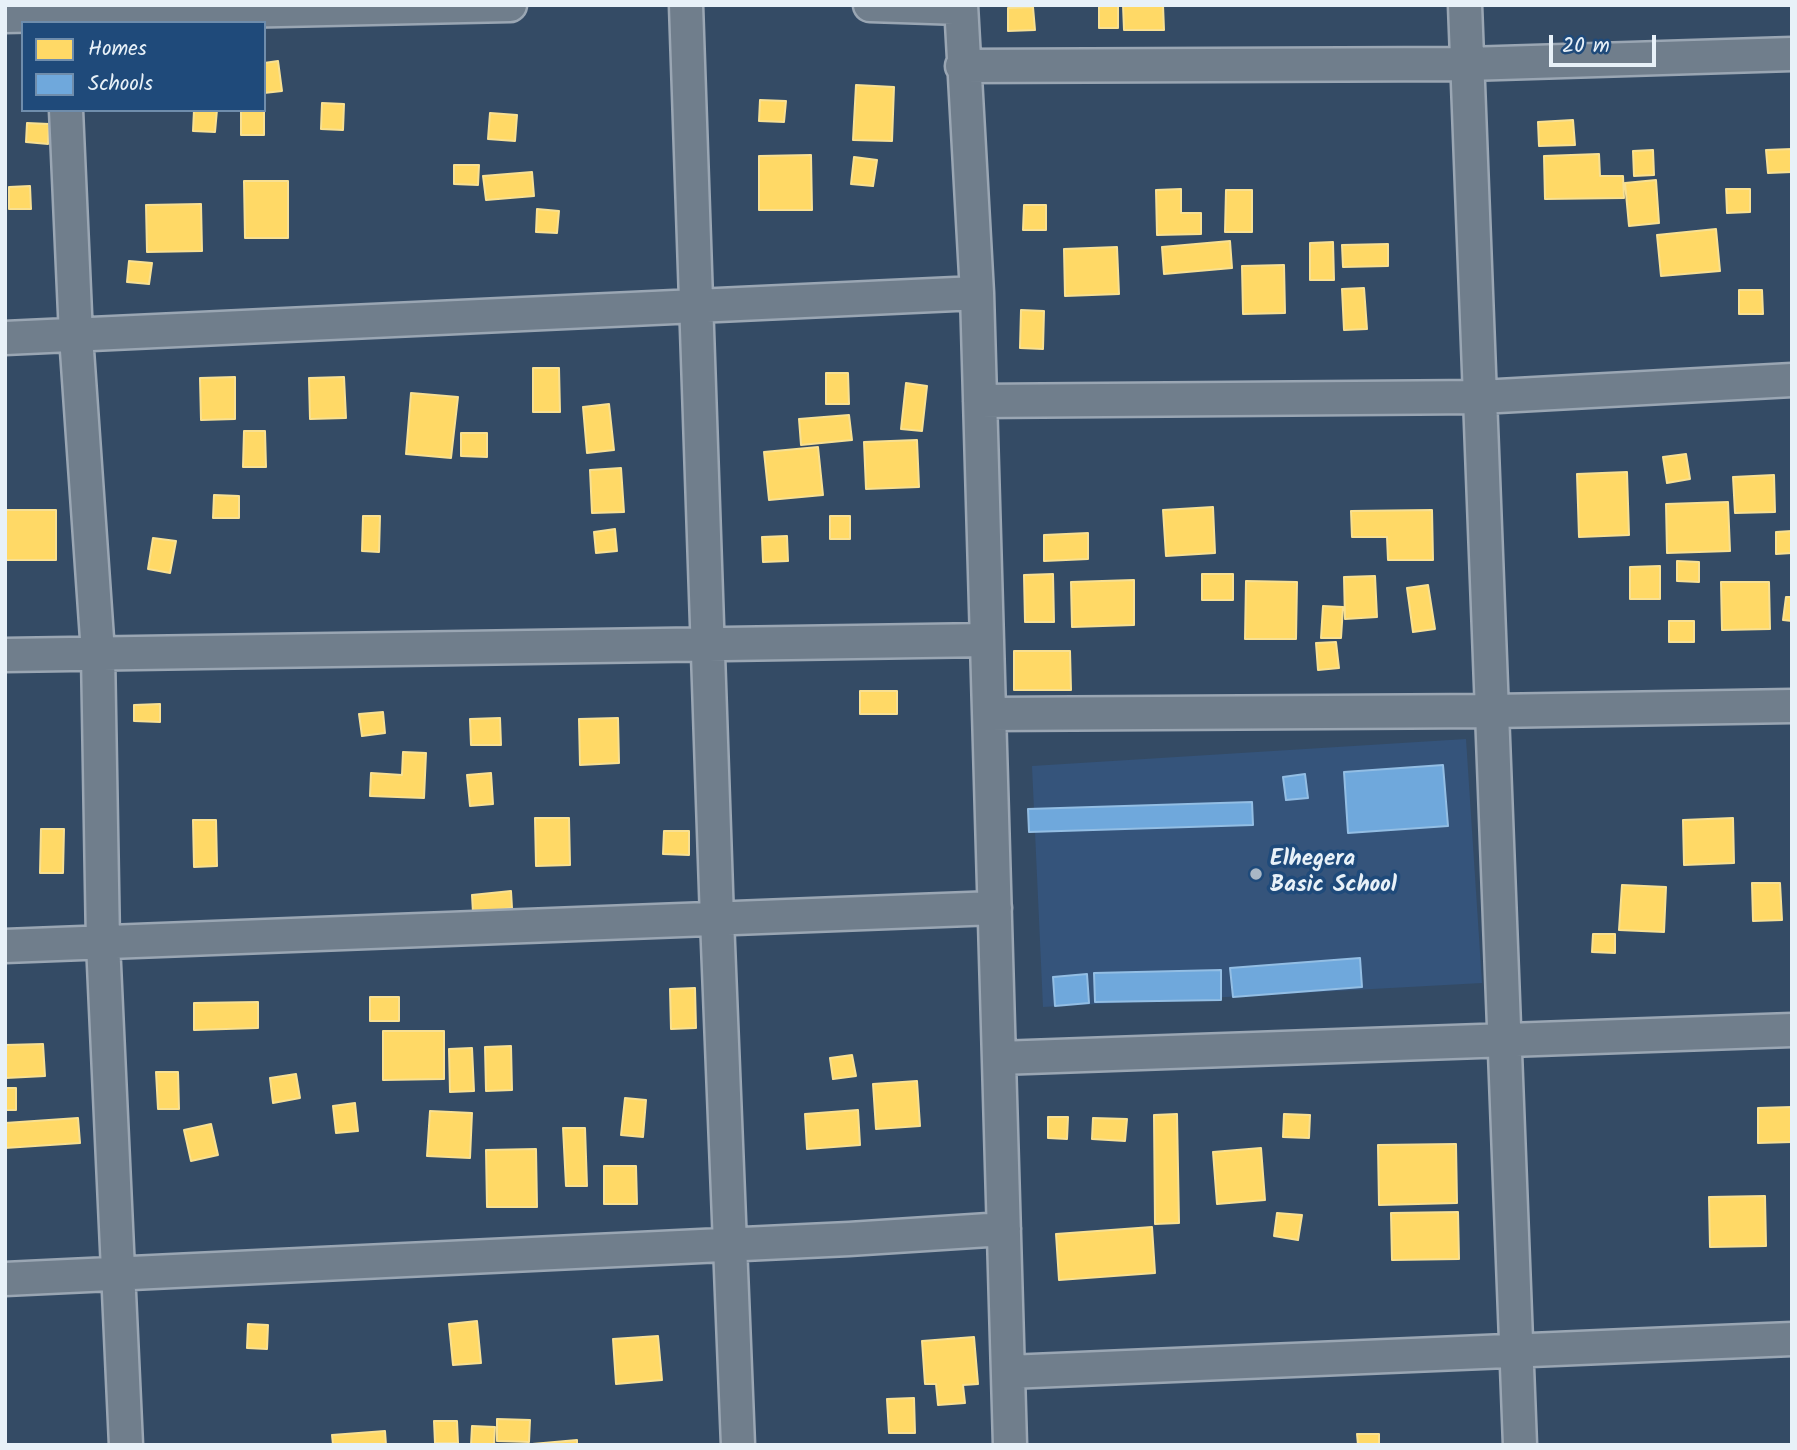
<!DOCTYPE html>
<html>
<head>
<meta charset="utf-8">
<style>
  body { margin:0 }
  #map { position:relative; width:1797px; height:1450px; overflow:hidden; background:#344b65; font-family:Kalam,sans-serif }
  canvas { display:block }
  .frame { position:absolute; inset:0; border:7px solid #e8f1f8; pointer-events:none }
  .legend { position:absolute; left:21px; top:21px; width:245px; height:91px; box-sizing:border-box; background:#1f4a7a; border:2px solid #6f8dac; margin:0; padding:9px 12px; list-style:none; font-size:21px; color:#e8f1f8 }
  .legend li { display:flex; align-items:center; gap:14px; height:35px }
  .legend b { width:35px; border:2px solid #6f8dac }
  .scale { position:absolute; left:1549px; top:35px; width:107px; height:32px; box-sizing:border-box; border:4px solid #e8f1f8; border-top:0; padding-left:9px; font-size:21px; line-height:24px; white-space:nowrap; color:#e8f1f8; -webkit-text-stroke:5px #1f4a7a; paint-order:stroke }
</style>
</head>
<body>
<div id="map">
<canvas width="1797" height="1450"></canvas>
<div class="frame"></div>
<ul class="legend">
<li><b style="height:19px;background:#ffd966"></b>Homes</li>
<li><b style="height:19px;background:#6fa8dc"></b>Schools</li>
</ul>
<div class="scale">20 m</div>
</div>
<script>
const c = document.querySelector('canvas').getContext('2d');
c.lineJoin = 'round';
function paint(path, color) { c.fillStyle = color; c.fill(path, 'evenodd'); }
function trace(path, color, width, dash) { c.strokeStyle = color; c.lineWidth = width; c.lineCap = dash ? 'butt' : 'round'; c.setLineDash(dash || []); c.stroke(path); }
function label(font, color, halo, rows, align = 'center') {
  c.font = font + ' Kalam,sans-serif'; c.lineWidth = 7; c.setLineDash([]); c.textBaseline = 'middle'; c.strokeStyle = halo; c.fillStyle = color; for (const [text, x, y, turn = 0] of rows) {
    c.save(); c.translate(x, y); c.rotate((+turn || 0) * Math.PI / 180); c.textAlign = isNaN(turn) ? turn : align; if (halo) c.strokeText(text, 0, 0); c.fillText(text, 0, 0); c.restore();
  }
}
paint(new Path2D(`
  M1466,739L1482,983L1043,1007L1032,766Z`), '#35547b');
const homes = new Path2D(`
  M1099,5H1118V28H1099Z
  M1123,5H1163L1164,30H1124Z
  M1033,7L1035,30L1008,31V8Z
  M278,61L282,91L264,93V63Z
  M856,85L894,87L892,141L853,140Z
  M760,100L786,101L784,122L759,121Z
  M322,103L344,104L343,130L321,129Z
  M194,110H217L215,132L193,131Z
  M241,110H264V135H241Z
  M490,113L517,115L515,141L488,139Z
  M1573,120L1575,145L1539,146L1538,122Z
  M27,123L49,124L48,144L26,142Z
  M1792,149V172L1768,173L1766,150Z
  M1653,150L1654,175L1634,176L1633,151Z
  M1599,154L1600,176H1623L1624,198L1545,199L1544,156Z
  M811,155L812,210H759V156Z
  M854,157L877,160L873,186L851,184Z
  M454,165H479L478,185L454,184Z
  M532,172L534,196L486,200L483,176Z
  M1656,180L1659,223L1629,226L1625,183Z
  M244,181H288V238H245Z
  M30,186L31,209H9V187Z
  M1181,189V213H1201V234L1157,235L1156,190Z
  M1726,189H1750V212L1727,213Z
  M1226,190H1252V232H1225Z
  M201,204L202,251L147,252L146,205Z
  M1024,205H1046V230H1023Z
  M537,209L559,211L557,233L536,232Z
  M1716,229L1720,271L1661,276L1657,235Z
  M1230,241L1232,268L1164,274L1162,247Z
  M1333,242L1334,280H1310V243Z
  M1388,244V266L1343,267L1342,245Z
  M1117,247L1119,294L1065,296L1064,249Z
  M129,261L152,263L149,284L127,282Z
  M1284,265L1285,313L1243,314L1242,266Z
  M1364,288L1367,329L1344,330L1342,289Z
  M1739,290H1762L1763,314H1739Z
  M1021,310L1044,311L1043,349L1020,348Z
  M533,368H559L560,412H533Z
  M826,373H848L849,404H826Z
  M235,377V419L201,420L200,378Z
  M344,377L346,418L310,419L309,378Z
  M906,383L927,386L922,431L901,429Z
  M411,393L458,397L451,458L406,454Z
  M609,404L614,450L587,453L583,407Z
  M849,415L852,440L801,445L799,419Z
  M244,431H265L266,467H243Z
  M461,433H487V457L461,456Z
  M917,440L919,487L866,489L864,442Z
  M818,447L823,495L769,500L764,452Z
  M1686,454L1690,479L1667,483L1663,457Z
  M621,468L624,512L592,513L590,470Z
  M1627,472L1629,535L1579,537L1577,474Z
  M1774,475L1775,512L1735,513L1733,477Z
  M214,495L239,496V518H213Z
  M1728,502L1730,551L1667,553L1666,504Z
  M1213,507L1215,553L1166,556L1163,510Z
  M5,510H56V560H5Z
  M1432,510L1433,560H1388L1387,537H1352L1351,511Z
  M363,516H380L379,552L362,551Z
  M830,516H850V539H830Z
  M615,529L617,551L596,553L594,532Z
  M1792,531V553L1776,554V532Z
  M1088,533V559L1044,561V535Z
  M787,536L788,561L763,562L762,537Z
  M153,538L176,541L170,573L148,569Z
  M1677,561L1699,562V582L1677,581Z
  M1660,566V599H1630V567Z
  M1053,574L1054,622H1025L1024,575Z
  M1202,574H1233V600H1202Z
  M1375,576L1377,617L1345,619L1344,577Z
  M1134,580V625L1072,627L1071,582Z
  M1246,581L1297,582L1296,639H1245Z
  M1721,582H1769L1770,629L1722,630Z
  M1428,585L1435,629L1413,632L1407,588Z
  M1786,597H1792V621L1783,620Z
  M1323,606L1343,607L1341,638H1321Z
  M1669,621H1694V642H1669Z
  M1336,642L1339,668L1318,670L1316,643Z
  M1014,651H1070L1071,690H1014Z
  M860,691H897V714H860Z
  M160,704V722L134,721V705Z
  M383,712L385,733L362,736L359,714Z
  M500,718L501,745H471L470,719Z
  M618,718L619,763L580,765L579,719Z
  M403,752L426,753L424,798L370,796L371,773L402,775Z
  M491,773L493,804L470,806L467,775Z
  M535,818H569L570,865L536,866Z
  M1733,818L1734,863L1684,865L1683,820Z
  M193,820H216L217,866L194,867Z
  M41,829H64L63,873H40Z
  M664,831H689V855L663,854Z
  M1752,883H1780L1782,920L1753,921Z
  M1622,885L1666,887L1664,932L1619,930Z
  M511,891L512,908L473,913L472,895Z
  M1593,934H1615V953L1592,952Z
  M695,988L696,1028L671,1029L670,989Z
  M370,997H399V1021H370Z
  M258,1002V1028L194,1030V1003Z
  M383,1031H444V1079L383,1080Z
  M43,1044L45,1076L6,1078L5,1045Z
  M511,1046L512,1090L486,1091L485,1047Z
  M472,1048L474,1091L450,1092L449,1049Z
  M852,1055L856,1076L833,1079L830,1058Z
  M156,1072H178L179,1109H158Z
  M296,1074L300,1098L273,1103L270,1078Z
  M917,1081L920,1126L876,1129L873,1084Z
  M5,1088H16V1110H5Z
  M625,1098L646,1100L643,1137L621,1135Z
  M355,1103L358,1131L336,1133L333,1106Z
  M1792,1107V1142L1758,1143V1108Z
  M858,1110L860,1145L807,1149L805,1114Z
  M430,1111L472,1113L470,1158L427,1156Z
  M1177,1114L1179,1223L1155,1224L1154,1115Z
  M1284,1114L1310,1115L1309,1138L1283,1137Z
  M1048,1117H1068L1067,1139L1048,1138Z
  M78,1118L80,1143L5,1148V1123Z
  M1093,1118L1127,1119L1125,1141L1092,1139Z
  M211,1124L218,1155L191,1161L184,1130Z
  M563,1128H585L587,1186H566Z
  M1456,1144L1457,1203L1379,1205L1378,1145Z
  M1261,1148L1265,1200L1217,1204L1213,1152Z
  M536,1149L537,1207H487L486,1150Z
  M604,1166H636L637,1204H604Z
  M1765,1196L1766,1246L1710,1247L1709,1197Z
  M1458,1212L1459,1259L1392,1260L1391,1213Z
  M1277,1213L1302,1215L1298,1240L1274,1236Z
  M1152,1227L1155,1273L1059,1280L1056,1234Z
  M477,1321L481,1363L453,1365L449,1324Z
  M248,1324L268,1325L267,1349L247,1348Z
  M658,1336L662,1380L616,1384L613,1339Z
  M974,1337L978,1384L963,1385L965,1403L938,1405L936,1384H925L922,1341Z
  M914,1398L915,1433H889L887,1399Z
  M497,1419L530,1420L529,1442L497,1441Z
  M434,1421H457L458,1443H435Z
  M472,1426L495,1427L494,1445H471Z
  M385,1431L386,1445H333L332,1435Z
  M1357,1434H1379V1445H1358Z
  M577,1440V1445H521Z`);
paint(homes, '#ffd966');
trace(homes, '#f8e092', 2);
const schools = new Path2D(`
  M1443,765L1448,826L1348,833L1344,772Z
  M1305,774L1308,798L1286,800L1283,777Z
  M1252,802L1253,825L1029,832L1028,809Z
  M1360,958L1362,987L1233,997L1230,968Z
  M1221,970V1000L1095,1002L1094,973Z
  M1087,974L1089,1003L1055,1006L1053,977Z`);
paint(schools, '#6fa8dc');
trace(schools, '#93bee4', 2);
const street = new Path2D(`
  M686,5L717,919L738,1445
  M870,5L961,8
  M961,5L977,293L1010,1445
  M1465,5L1520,1445
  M5,16L510,5
  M962,66L1467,64L1792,54
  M66,110L76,336L98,653L103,943L126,1445
  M5,338L977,293
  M980,401L1480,397L1792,380
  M5,655L987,640
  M989,714L1492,711L1792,706
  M5,946L995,908
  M999,1058L1792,1030
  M5,1279L849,1239L1004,1229
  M1008,1372L1792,1339`);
trace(street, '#9aa6b3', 37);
trace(street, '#707e8c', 32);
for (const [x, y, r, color] of [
  [1256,874,7,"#a9b7c5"]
]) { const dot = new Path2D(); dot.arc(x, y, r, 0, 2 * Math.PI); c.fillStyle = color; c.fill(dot); trace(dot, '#1f4a7a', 2.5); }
label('bold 23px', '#e8f1f8', '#1f4a7a', [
  ["Elhegera",1270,861],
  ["Basic School",1270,887]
], 'left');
</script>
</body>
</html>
